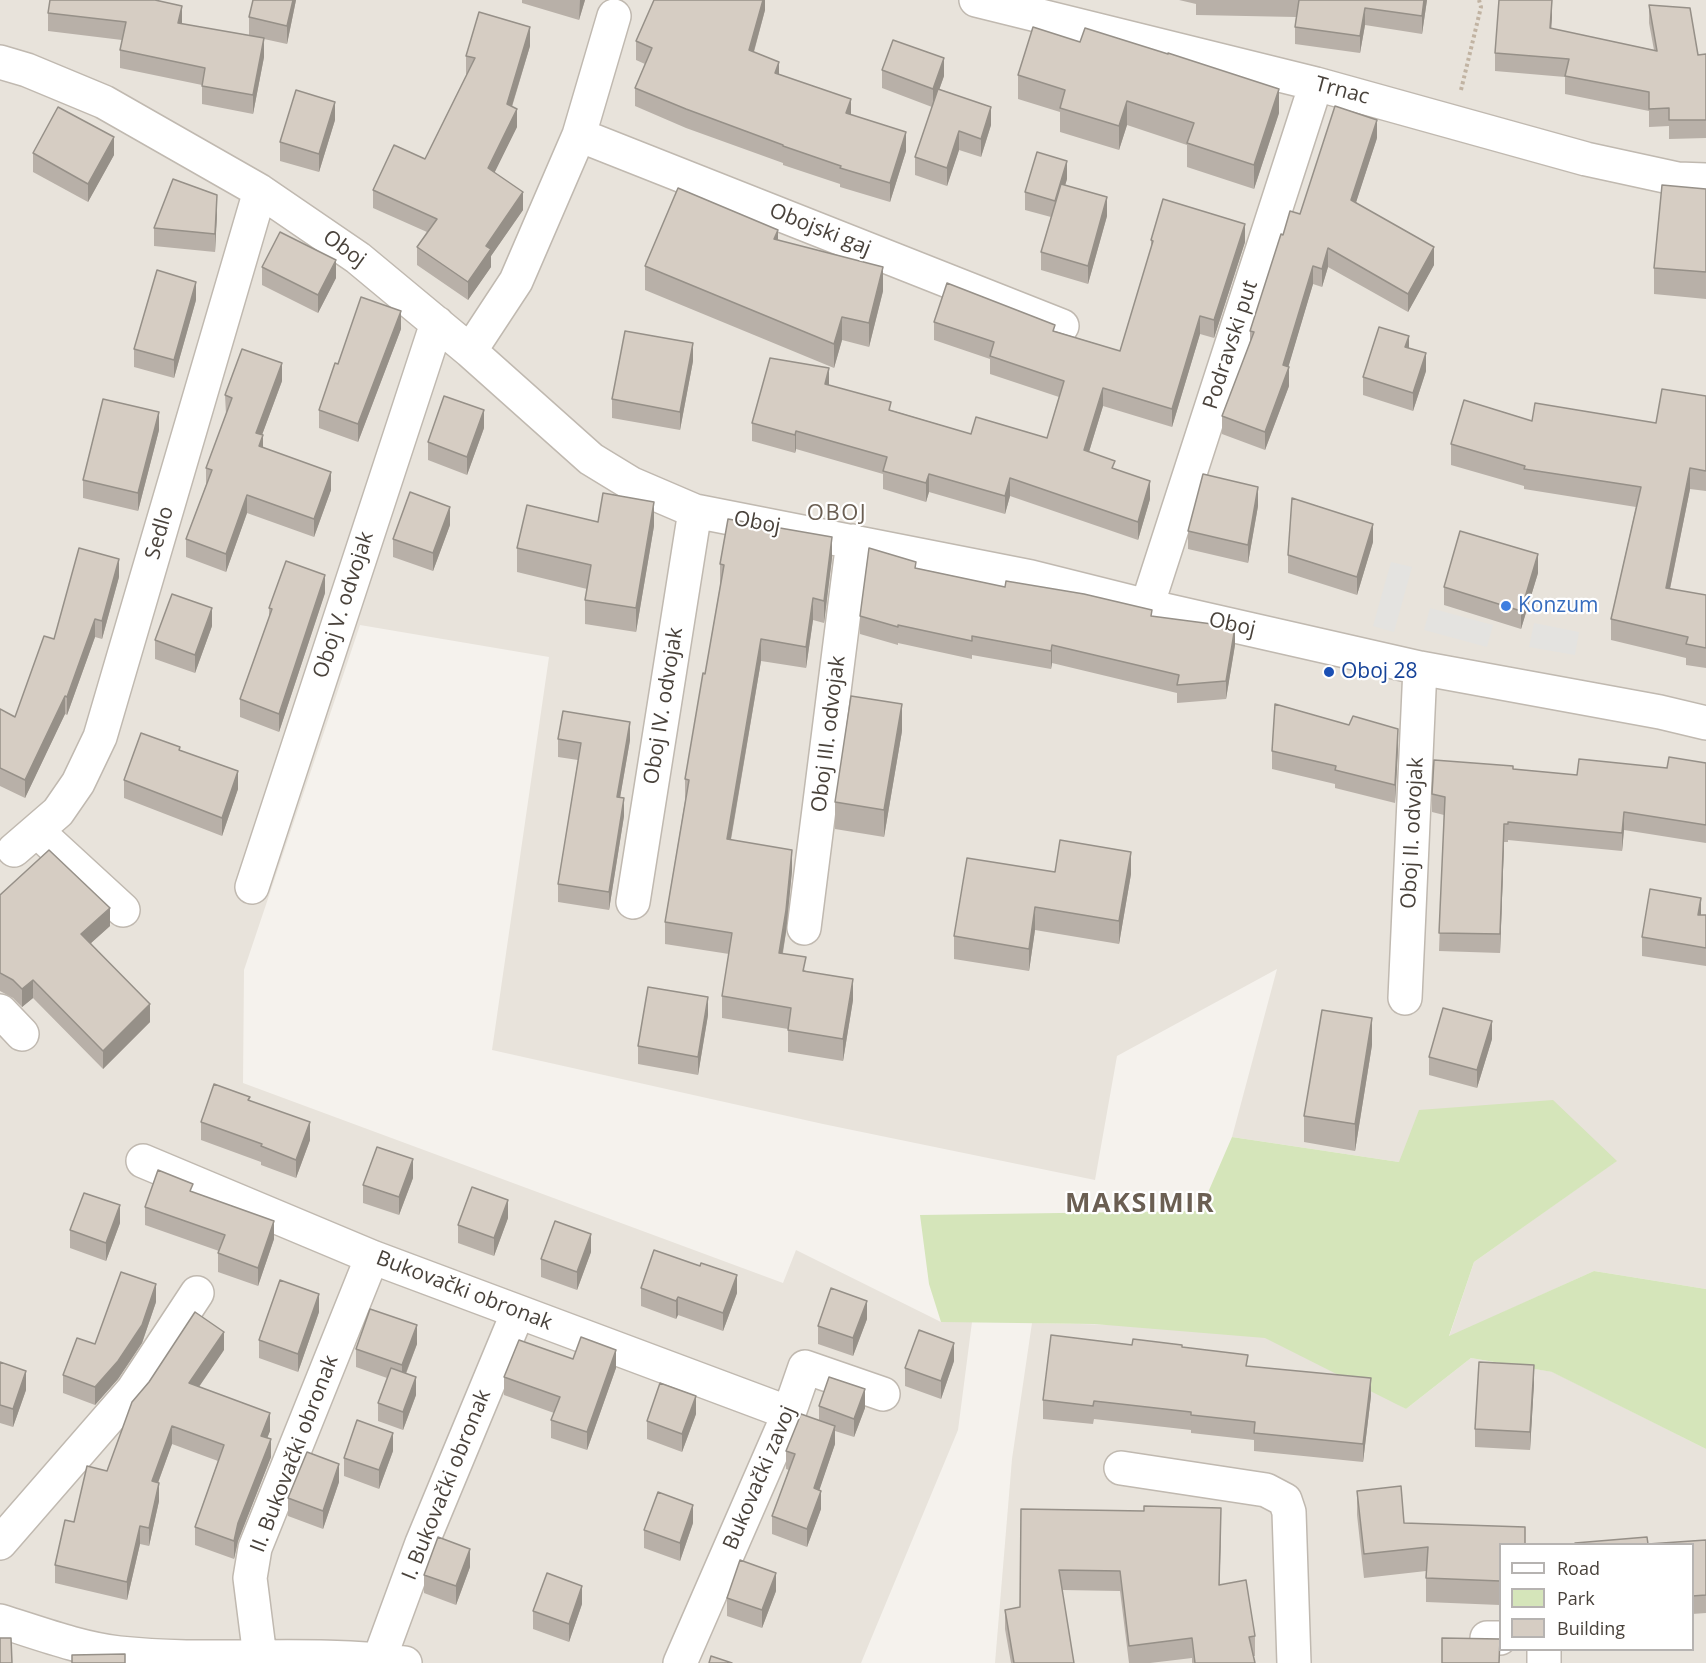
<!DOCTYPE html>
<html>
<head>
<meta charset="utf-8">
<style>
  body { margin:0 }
  #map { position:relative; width:1706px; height:1663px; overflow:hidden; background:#f5f2ed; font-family:"Open Sans",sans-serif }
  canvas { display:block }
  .legend { position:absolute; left:1499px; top:1543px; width:195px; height:108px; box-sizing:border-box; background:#fff; border:2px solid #b6b3b1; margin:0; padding:8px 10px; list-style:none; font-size:18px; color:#49423b }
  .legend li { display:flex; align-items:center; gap:12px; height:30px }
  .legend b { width:30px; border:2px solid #b6b3b1 }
</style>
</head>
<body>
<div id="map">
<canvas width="1706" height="1663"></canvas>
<ul class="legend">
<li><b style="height:8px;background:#fff"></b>Road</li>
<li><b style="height:16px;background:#d5e5ba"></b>Park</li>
<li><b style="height:16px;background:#d6cdc3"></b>Building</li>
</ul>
</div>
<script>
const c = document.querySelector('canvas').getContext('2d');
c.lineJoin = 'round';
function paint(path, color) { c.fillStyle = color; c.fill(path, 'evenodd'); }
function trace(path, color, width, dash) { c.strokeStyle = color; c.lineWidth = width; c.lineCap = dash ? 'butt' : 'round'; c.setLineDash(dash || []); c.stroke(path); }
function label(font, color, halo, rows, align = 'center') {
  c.font = font + ' "Open Sans",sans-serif'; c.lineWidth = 4.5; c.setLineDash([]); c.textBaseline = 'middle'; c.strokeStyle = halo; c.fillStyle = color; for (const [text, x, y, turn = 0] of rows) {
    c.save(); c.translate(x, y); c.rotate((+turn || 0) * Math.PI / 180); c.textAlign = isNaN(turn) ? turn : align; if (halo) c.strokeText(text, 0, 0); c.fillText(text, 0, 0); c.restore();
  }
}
paint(new Path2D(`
  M0,0H1706V1289L1594,1271L1449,1337L1474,1262L1616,1161L1399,1162L1232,1137L1277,969L1117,1056L1095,1180L823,1124L492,1050L549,657L360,625L244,970L243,1083L783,1283L796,1250L941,1322H972L958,1430L861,1663H0Z
  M1032,1323L1269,1328L1406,1409L1471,1358L1553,1372L1706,1449V1663H995L1012,1459ZM1500,1544H1692V1650H1500Z`), '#e8e3db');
paint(new Path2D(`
  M1553,1100L1617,1161L1474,1262L1449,1336L1594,1271L1706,1289V1449L1552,1372L1471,1358L1406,1409L1265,1338L1094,1324L941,1322L929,1284L920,1215L1200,1211L1232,1137L1399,1162L1419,1110Z`), '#d5e5ba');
paint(new Path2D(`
  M1391,562L1412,567L1394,632L1373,626Z
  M1430,608L1493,625L1487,647L1424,630Z
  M1534,623L1579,632L1575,655L1529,647Z`), '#e4e3e0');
const minor = new Path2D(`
  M976,0L1316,84L1586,159L1678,179L1706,180
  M0,62L27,70L104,102L260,191L358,258L470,351L591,459L632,484L695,511L1031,577L1147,606L1420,668L1660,712L1706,723
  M579,135L1062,326
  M470,351L516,281L579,135L614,16
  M1147,606L1316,84
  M37,831L123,910
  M14,850L58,812L78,783L100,737L260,191
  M252,887L437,323
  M633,902L695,511
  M804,928L853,541
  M1405,998L1420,668
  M0,1011L22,1034
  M143,1161L372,1257L789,1413
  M1121,1468L1266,1490L1285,1500L1289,1512L1294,1663
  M0,1543L133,1390L197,1293
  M0,1621C39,1633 78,1648 119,1653C214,1663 310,1650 405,1663
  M1487,1638H1500
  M1544,1650V1663
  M260,1657L250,1578L255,1548L372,1257
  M379,1660L422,1543L518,1312
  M680,1663L789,1413L805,1367L883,1394`);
trace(minor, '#c0b9b0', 36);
trace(new Path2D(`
  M1461,90L1481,7L1479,0`), '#c1b3a2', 4, [3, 3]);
trace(minor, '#fff', 33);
paint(new Path2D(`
  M253,0H296L287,44L264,39V57L253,114L202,104V85L120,68V50L122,40L48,31V13L182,24L249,36V17Z
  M522,0H585L579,20L522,3Z
  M765,0V10L754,52L779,75L851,115L906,151L890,202L840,187V184L783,165V163L686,128L635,106V88L645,64L636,60V41Z
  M1179,0H1427L1422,34L1365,25L1360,53L1295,44V27L1296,17L1196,15V4Z
  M1649,5L1698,55L1706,54V138L1669,139V126L1649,127V111L1565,94V77L1495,71V53L1552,16L1551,29L1654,50L1649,23Z
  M530,46L512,107L517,127L494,172L523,210L491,256V267L468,300L417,265V247L427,232L373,208V190L425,159L467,74H466V56Z
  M882,70L944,76L939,90L991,125L981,157L959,150L947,186L915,175V157L932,107L882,88Z
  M1018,75L1279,113L1254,189L1187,167V145L1127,125L1119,150L1060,132V112L1018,99Z
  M335,120L319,172L280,161V142Z
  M1377,138L1356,202L1434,265L1408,312L1328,267L1322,287L1313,284L1288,367L1289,386L1265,450L1222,434V416L1250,343V331L1283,235Z
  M33,153L114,155L88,202L33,172Z
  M1067,179L1065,185L1107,216L1088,284L1041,270V252L1051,217L1025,210V192Z
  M1706,189V299L1654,294V268Z
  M217,213L215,252L154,246V228Z
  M1151,240L1245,242L1214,338L1200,334L1172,427L1103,406L1089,452L1115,469L1150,499L1138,540L1010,496L1005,514L929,492L926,502L883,489V474L796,449L795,453L752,441V423L829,385L891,410L971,434L1047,438L1059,397L990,374V359L934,340V322L1055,331L1120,351L1151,249Z
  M645,266L883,291L869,347L842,340L834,368L645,290Z
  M262,267L336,278L318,313L262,285Z
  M196,300L174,378L134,367V349Z
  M401,329L358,442L319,428V410L338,364Z
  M693,361L680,430L612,418V399Z
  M1426,371L1413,411L1363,395V377Z
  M282,381L262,435L263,447L331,490L314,537L247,513L226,572L186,557V539L206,485V468L226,414L225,395Z
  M1706,396V491L1690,489L1670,589L1706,595V668L1686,665V658L1611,640V619L1636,507L1524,489V486L1451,465V444L1532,421L1656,423Z
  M484,428L467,475L428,460V442Z
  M159,430L138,511L83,498V480Z
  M1258,506L1248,563L1188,549V531Z
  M598,522L654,526L636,632L585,624V600L587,589L517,572V548Z
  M450,525L433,571L393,557V539Z
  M1373,542L1357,595L1288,573V555Z
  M832,558L824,623L813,620L806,668L761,661L731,840L792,871L786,932L783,953L806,971L853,1000L843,1061L788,1052V1029L722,1018V996L729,954L665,944V922L685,801V779L705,674L720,586V564Z
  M916,568L1005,587L1152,617L1235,645L1226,699L1177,703V693L1052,663L1051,669L972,655V659L898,643V645L860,634V616Z
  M1538,573L1521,629L1444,605V587Z
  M119,577L102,639L95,637L67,715L65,714L25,798L0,786V709L15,717L54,639Z
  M325,593L279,732L240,717V699L269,617V608Z
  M212,626L195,673L155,659V640Z
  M902,731L884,837L835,829V802Z
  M558,739L630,740L620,798L624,816L609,910L558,902V884L578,760L558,757Z
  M1398,748L1395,803L1335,788V784L1272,769V751Z
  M180,750L238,789L222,836L124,798V780Z
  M1706,763V843L1624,830L1622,851L1508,840V842H1504L1500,953L1439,951L1444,815L1432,812V794L1513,769L1577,775L1667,768Z
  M1055,872L1131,874L1119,944L1035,930L1029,971L954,959V936Z
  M0,895L110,926L91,943L150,1022L103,1069L33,998L22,1007L13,998L0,991Z
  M1701,915H1706V966L1642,956V937Z
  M708,1015L698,1075L638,1064V1046Z
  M1492,1039L1477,1088L1429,1075V1057Z
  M1372,1045L1355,1151L1304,1142V1116Z
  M250,1101L310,1140L296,1178L261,1165V1162L201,1140V1122Z
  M413,1178L399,1215L363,1203V1185Z
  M193,1192L274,1239L258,1286L218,1272V1253L219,1251L145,1225V1207Z
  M508,1218L494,1256L458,1243V1225Z
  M120,1223L106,1261L70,1248V1230Z
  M591,1252L577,1290L541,1277V1259Z
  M641,1288L737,1293L723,1331L678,1315L676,1319L641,1306Z
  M156,1302L142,1343L118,1379L95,1405L63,1393V1375L95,1344Z
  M319,1312L298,1372L259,1358V1340Z
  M867,1319L853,1356L818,1344V1326Z
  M417,1344L406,1374L416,1395L403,1430L378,1421V1403L387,1378L356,1367V1349Z
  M1132,1345L1182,1347L1248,1366L1371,1396L1363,1462L1254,1451V1440L1191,1433V1430L1094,1419L1093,1424L1043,1419V1400Z
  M224,1350L199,1387L270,1431L267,1438L271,1457L238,1541L234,1559L195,1545V1527L218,1461L172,1444L158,1483L159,1501L149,1546L140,1544L127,1600L55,1583V1565L74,1522L107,1471Z
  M573,1359L616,1368L587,1450L551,1438V1420L554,1413L504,1395V1377Z
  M954,1361L941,1399L905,1386V1368Z
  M0,1362L26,1390L13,1427L0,1423Z
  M1534,1383L1530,1450L1475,1447V1429Z
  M819,1406L865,1408L854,1437L835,1431V1444L819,1490L821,1509L807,1547L772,1534V1516L789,1470L786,1469V1451L819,1420Z
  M696,1414L682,1452L647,1439V1421Z
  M393,1451L379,1489L344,1476V1458Z
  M339,1482L323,1529L288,1516V1498Z
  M1357,1491L1404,1523L1525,1545H1500V1605L1426,1602V1571L1364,1578L1357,1515Z
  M1021,1509L1221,1528L1219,1585L1255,1636V1656H1253L1255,1663H1192V1658L1150,1663H1129L1120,1591L1062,1590L1074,1663H1011L1005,1629V1610L1020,1607Z
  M693,1523L680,1561L644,1548V1530Z
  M1706,1540V1613L1692,1614V1545L1648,1544Z
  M470,1567L456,1605L424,1593V1575Z
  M776,1591L762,1628L727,1616V1598Z
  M582,1604L569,1642L533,1629V1611Z`), '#b8b0a8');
paint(new Path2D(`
  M293,0H296L287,44V26Z
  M580,0H585L579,20Z
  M763,0H765V10L749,69V50Z
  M1424,0H1427L1422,34V16Z
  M1552,0V16L1550,47V28Z
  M182,6V24L178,23Z
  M1365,8V25L1360,53V36Z
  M530,27V46L507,122V104Z
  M264,38V57L253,114V95Z
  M944,58V76L933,107V89Z
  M779,62V80L775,73Z
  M1279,89V113L1254,189V165Z
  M851,99V117L846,113Z
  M1127,101V125L1119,150V126Z
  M335,102V120L319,172V154Z
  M991,107V125L981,157V139Z
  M517,109V127L488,186V168Z
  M1377,120V138L1351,218V200Z
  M959,131V150L947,186V168Z
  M906,132V151L890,202V183Z
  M114,137V155L88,202V184Z
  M1067,161V179L1055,219V201Z
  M523,192V210L491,256V267L468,300V282L486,246Z
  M217,195V213L215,252V234Z
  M1107,197V216L1088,284V266Z
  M1245,224V242L1214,338V320Z
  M778,230V254L774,239Z
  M1434,247V265L1408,312V294Z
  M1328,248V267L1322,287V269Z
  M336,260V278L318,313V295Z
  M1313,266V284L1286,375L1289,367V386L1265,450V432L1283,365Z
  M883,267V291L869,347V323Z
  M196,282V300L174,378V360Z
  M401,311V329L358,442V424Z
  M1200,316V334L1172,427V409Z
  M842,317V340L834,368V344Z
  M1409,336V354L1405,347Z
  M693,343V361L680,430V412Z
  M1426,353V371L1413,411V393Z
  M282,363V381L256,451V433Z
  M829,368V387L825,384Z
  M1103,388V406L1084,468V450Z
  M484,410V428L467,475V457Z
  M159,412V430L138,511V493Z
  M796,431V449L795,453V435Z
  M263,435V453L259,446Z
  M1690,468V489L1666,608V588Z
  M331,472V490L314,537V519Z
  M929,474V492L926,502V483Z
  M1010,478V496L1005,514V496Z
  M1150,481V499L1138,540V522Z
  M1258,487V506L1248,563V545Z
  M247,495V513L226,572V554Z
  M654,502V526L636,632V608Z
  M450,507V525L433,571V553Z
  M1373,524V542L1357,595V577Z
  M832,537V558L824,623V601Z
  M1538,554V573L1521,629V611Z
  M119,559V577L102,639V621Z
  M325,575V593L279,732V714Z
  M813,598V620L806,668V647Z
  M212,608V626L195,673V655Z
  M95,619V637L67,715V697Z
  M1235,627V645L1226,699V681Z
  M761,639V661L727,861V839Z
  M1052,645V663L1051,669V651Z
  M65,696V714L25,798V780Z
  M902,704V731L884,837V810Z
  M630,722V740L617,815V797Z
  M1398,729V748L1395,803V785Z
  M238,771V789L222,836V818Z
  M624,798V816L609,910V892Z
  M1624,812V830L1622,851V833Z
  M1504,824V842L1500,953V934Z
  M792,850V871L786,932L779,974V953Z
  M1131,852V874L1119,944V921Z
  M1701,898V916L1698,915Z
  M1035,907V930L1029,971V949Z
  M110,908V926L81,952V934Z
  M853,979V1000L843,1061V1039Z
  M33,980V998L22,1007V989Z
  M708,997V1015L698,1075V1057Z
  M150,1004V1022L103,1069V1051Z
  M1372,1018V1045L1355,1151V1124Z
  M1492,1021V1039L1477,1088V1070Z
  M310,1122V1140L296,1178V1160Z
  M413,1159V1178L399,1215V1197Z
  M508,1200V1218L494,1256V1238Z
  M120,1205V1223L106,1261V1243Z
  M274,1221V1239L258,1286V1268Z
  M591,1234V1252L577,1290V1272Z
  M737,1275V1293L723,1331V1313Z
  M156,1284V1302L142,1343L118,1379L95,1405V1387Z
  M319,1294V1312L298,1372V1354Z
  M678,1297V1315L676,1319V1301Z
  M867,1301V1319L853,1356V1338Z
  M417,1325V1344L402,1383V1365Z
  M224,1332V1350L189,1401V1383Z
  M954,1343V1361L941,1399V1381Z
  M616,1350V1368L587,1450V1432Z
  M1534,1365V1383L1530,1450V1432Z
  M26,1371V1390L13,1427V1409Z
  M416,1377V1395L403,1430V1412Z
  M1371,1378V1396L1363,1462V1444Z
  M865,1389V1408L854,1437V1419Z
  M696,1396V1414L682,1452V1434Z
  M270,1413V1431L261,1454V1436Z
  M172,1426V1444L152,1499V1481Z
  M835,1426V1444L814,1506V1488Z
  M393,1433V1451L379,1489V1470Z
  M271,1439V1457L238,1541L234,1559V1541L238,1523Z
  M339,1464V1482L323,1529V1511Z
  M159,1483V1501L149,1546V1528Z
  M821,1491V1509L807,1547V1529Z
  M693,1505V1523L680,1561V1543Z
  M1221,1508V1528L1219,1604V1585Z
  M140,1526V1544L127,1600V1582Z
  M470,1549V1567L456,1605V1586Z
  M776,1573V1591L762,1628V1610Z
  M582,1586V1604L569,1642V1624Z`), '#969088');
const building = new Path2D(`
  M50,0H155L182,6L178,23L264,38L253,95L202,86L205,68L120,50L126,22L48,13Z
  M253,0H293L287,26L249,17Z
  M654,0H763L749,50L779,62L775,73L851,99L846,113L906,132L890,183L840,168L841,166L783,146V145L686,109L635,88L652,48L636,41Z
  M1299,0H1424L1422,16L1365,8L1360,36L1295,27Z
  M1499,0H1552L1550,28L1657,51L1649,5L1690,8L1698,55L1706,54V120H1669V108L1649,109V92L1565,76L1569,59L1495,53Z
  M479,12L530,27L507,104L517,109L488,168L523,192L486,246L491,249L468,282L417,247L437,219L373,190L394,145L425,159L475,58L466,56Z
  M1033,27L1080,42L1085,28L1168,54V53L1279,89L1254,165L1187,143L1194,123L1127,101L1119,126L1060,108L1065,90L1018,75Z
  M893,40L944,58L933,89L882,70Z
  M938,89L991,107L981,139L959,131L947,168L915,157Z
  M296,90L335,102L319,154L280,142Z
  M1335,106L1377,120L1351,200L1434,247L1408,294L1328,248L1322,269L1313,266L1283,365L1289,367L1265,432L1222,416L1254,332L1250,331L1281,234L1283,235L1290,211L1300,214Z
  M58,107L114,137L88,184L33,153Z
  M1037,152L1067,161L1055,201L1025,192Z
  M173,179L217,195L215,234L154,228Z
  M1061,184L1107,197L1088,266L1041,252Z
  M1662,185L1706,189V272L1654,268Z
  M678,188L778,230L774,239L883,267L869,323L842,317L834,344L645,266Z
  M1163,199L1245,224L1214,320L1200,316L1172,409L1103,388L1084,450L1115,461L1112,468L1150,481L1138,522L1010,478L1005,496L929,474L926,483L883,471L887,457L796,431L795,435L752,423L770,358L829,368L825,384L891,402L889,410L971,434L976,417L1047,438L1064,381L990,356L994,342L934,322L947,283L1055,325L1053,331L1120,351L1153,241L1151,240Z
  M280,232L336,260L318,295L262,267Z
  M157,270L196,282L174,360L134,349Z
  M361,297L401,311L358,424L319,410L335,363L338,364Z
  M1379,327L1409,336L1405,347L1426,353L1413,393L1363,377Z
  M625,331L693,343L680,412L612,399Z
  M242,349L282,363L256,433L263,435L259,446L331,472L314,519L247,495L226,554L186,539L212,470L206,468L232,398L225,395Z
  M1662,389L1706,396V471L1690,468L1666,588L1706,595V648L1686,644L1688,637L1611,619L1641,487L1524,469L1525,466L1451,444L1464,400L1532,421L1535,403L1656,423Z
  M444,396L484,410L467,457L428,442Z
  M103,399L159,412L138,493L83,480Z
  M1203,474L1258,487L1248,545L1188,531Z
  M410,492L450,507L433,553L393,539Z
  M603,493L654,502L636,608L585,600L591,565L517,548L527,505L598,522Z
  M1292,498L1373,524L1357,577L1288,555Z
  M728,519L832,537L824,601L813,598L806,647L761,639L727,839L792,850L786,910L779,953L806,957L803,971L853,979L843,1039L788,1030L791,1008L722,996L732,933L665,922L689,780L685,779L703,673L705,674L724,565L720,564Z
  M1460,531L1538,554L1521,611L1444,587Z
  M79,548L119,559L102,621L95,619L67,697L65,696L25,780L0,768V709L15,717L44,636L54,639Z
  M869,548L916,562L915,568L1005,587L1006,581L1084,594L1152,610L1151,616L1235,627L1226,681L1177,685L1179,675L1052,645L1051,651L972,636V641L898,625V627L860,616Z
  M286,561L325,575L279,714L240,699L272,609L269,608Z
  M172,594L212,608L195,655L155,640Z
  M851,696L902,704L884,810L835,802Z
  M1275,704L1349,725L1353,716L1398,729L1395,785L1335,770L1336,766L1272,751Z
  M563,711L630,722L617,797L624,798L609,892L558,884L581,743L558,739Z
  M141,733L180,747L179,750L238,771L222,818L124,780Z
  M1669,757L1706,763V825L1624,812L1622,833L1508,822V824H1504L1500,934L1439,933L1445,797L1432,794L1434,760L1513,766V769L1577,775L1579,759L1667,768Z
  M1060,840L1131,852L1119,921L1035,907L1029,949L954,936L967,858L1055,872Z
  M49,850L110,908L81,934L150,1004L103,1051L33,980L22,989L13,980L0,973V895Z
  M1650,889L1701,898L1698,915H1706V948L1642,937Z
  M648,987L708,997L698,1057L638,1046Z
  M1443,1008L1492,1021L1477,1070L1429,1057Z
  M1322,1010L1372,1018L1355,1124L1304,1116Z
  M214,1084L250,1097L248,1100L310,1122L296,1160L261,1146L262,1144L201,1122Z
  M377,1147L413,1159L399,1197L363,1185Z
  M158,1170L193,1184L190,1191L274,1221L258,1268L218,1253L225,1235L145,1207Z
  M472,1187L508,1200L494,1238L458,1225Z
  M84,1193L120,1205L106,1243L70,1230Z
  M555,1221L591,1234L577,1272L541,1259Z
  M654,1250L700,1266L701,1263L737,1275L723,1313L678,1297L676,1301L641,1288Z
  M121,1272L156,1284L142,1325L118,1361L95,1387L63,1375L77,1338L95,1344Z
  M280,1280L319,1294L298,1354L259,1340Z
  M831,1288L867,1301L853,1338L818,1326Z
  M370,1309L417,1325L402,1365L356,1349Z
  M195,1312L224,1332L189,1383L270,1413L261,1436L271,1439L238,1523L234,1541L195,1527L224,1445L172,1426L152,1481L159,1483L149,1528L140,1526L127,1582L55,1565L65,1520L74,1522L87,1466L107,1471L132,1402L149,1382Z
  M919,1330L954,1343L941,1381L905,1368Z
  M1051,1335L1132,1345L1133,1339L1182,1345V1347L1248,1355L1246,1366L1371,1378L1363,1444L1254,1433L1255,1422L1191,1415V1412L1094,1401L1093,1406L1043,1400Z
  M581,1337L616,1350L587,1432L551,1420L560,1397L504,1377L519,1340L573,1359Z
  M0,1362L26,1371L13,1409L0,1405Z
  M1479,1362L1534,1365L1530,1432L1475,1429Z
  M391,1368L416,1377L403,1412L378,1403Z
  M829,1377L865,1389L854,1419L819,1406Z
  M660,1383L696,1396L682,1434L647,1421Z
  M801,1414L835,1426L814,1488L821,1491L807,1529L772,1516L795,1454L786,1451Z
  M357,1420L393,1433L379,1470L344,1458Z
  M307,1452L339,1464L323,1511L288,1498Z
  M1401,1486L1404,1523L1525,1527V1545H1500V1581L1426,1578L1428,1547L1364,1554L1357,1491Z
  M658,1492L693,1505L680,1543L644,1530Z
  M1144,1506L1221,1508L1219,1585L1246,1580L1255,1636L1249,1637L1255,1663H1195L1192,1638L1129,1646L1120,1571L1059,1570L1074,1663H1014L1005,1610L1020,1607L1021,1509L1144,1511Z
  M438,1537L470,1549L456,1586L424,1575Z
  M1647,1537L1648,1544L1706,1540V1595L1692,1596V1545H1575V1543Z
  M740,1560L776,1573L762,1610L727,1598Z
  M547,1573L582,1586L569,1624L533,1611Z
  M0,1638H11L12,1663H0Z
  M1442,1638L1500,1639L1499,1663H1442Z
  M125,1654V1663H72V1655Z
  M711,1656L732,1663H709Z`);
paint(building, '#d6cdc3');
trace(building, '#969088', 1.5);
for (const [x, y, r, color] of [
  [1506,606,6,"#3f7fe0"],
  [1329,672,6,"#1a4fb4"]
]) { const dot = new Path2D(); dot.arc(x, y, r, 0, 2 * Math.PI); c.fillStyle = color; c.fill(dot); trace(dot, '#fff', 2); }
label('21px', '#49423b', '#fff', [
  ["Trnac",1342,91,15],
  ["Obojski gaj",820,230,22],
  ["Oboj",344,249,36],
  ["Podravski put",1231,345,-72],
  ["Oboj",757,523,11],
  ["Sedlo",160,533,-74],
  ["Oboj V. odvojak",344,605,-72],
  ["Oboj",1232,625,13],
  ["Oboj IV. odvojak",664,706,-81],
  ["Oboj III. odvojak",829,734,-83],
  ["Oboj II. odvojak",1413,833,-87],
  ["Bukovački obronak",464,1291,21],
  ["II. Bukovački obronak",295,1454,-69],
  ["Bukovački zavoj",760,1478,-67],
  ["I. Bukovački obronak",447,1485,-68]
]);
label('21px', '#366cbe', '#fff', [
  ["Konzum",1518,606]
], 'left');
label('21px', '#164399', '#fff', [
  ["Oboj 28",1341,672]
], 'left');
c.letterSpacing = '1.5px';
label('22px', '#6b5f53', '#fff', [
  ["OBOJ",837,514]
]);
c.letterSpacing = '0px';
c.letterSpacing = '1.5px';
label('bold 27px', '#6b5f53', '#fff', [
  ["MAKSIMIR",1140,1204]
]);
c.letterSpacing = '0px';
</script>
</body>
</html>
